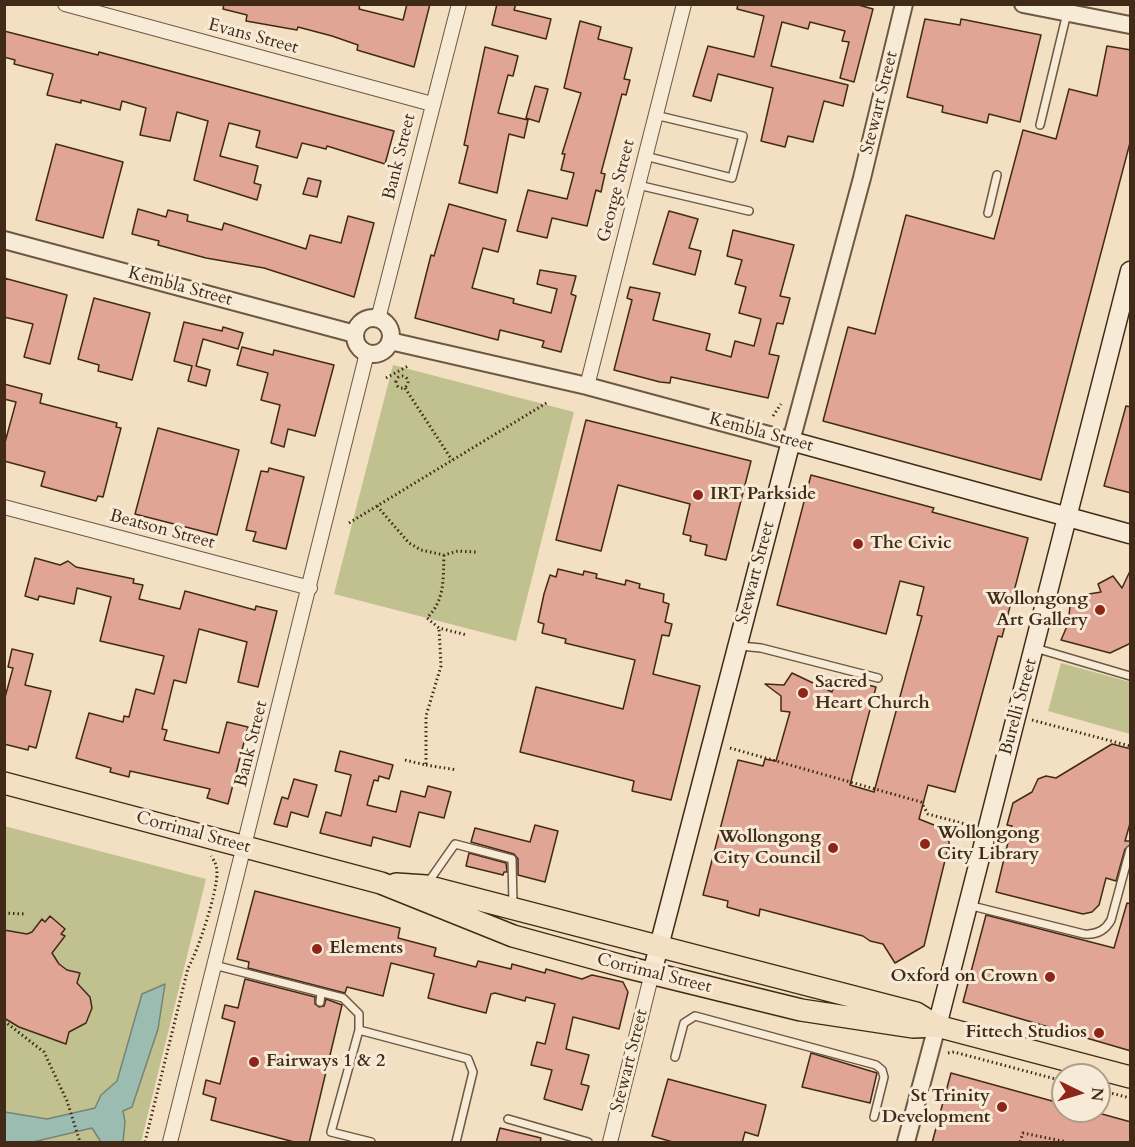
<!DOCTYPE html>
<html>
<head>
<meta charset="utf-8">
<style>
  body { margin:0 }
  #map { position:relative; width:1135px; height:1147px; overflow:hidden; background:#f3dfc2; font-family:Cardo,serif }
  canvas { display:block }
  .frame { position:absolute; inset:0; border:6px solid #412b18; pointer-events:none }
  .north { position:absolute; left:1051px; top:1063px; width:60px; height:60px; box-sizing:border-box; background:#f7ead7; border:2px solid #ae9e8b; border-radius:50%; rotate:95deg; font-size:16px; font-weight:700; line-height:24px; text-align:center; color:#412b18 }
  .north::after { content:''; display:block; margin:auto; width:21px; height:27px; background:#8f2418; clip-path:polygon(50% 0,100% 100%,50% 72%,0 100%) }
</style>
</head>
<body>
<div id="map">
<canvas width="1135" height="1147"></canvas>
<div class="frame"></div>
<div class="north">N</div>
</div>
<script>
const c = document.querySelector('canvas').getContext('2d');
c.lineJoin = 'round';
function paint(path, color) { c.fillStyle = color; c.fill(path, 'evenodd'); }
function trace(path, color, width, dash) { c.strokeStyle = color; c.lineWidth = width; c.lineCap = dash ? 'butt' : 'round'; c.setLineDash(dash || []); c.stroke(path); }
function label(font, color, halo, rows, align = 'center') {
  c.font = font + ' Cardo,serif'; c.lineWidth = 6; c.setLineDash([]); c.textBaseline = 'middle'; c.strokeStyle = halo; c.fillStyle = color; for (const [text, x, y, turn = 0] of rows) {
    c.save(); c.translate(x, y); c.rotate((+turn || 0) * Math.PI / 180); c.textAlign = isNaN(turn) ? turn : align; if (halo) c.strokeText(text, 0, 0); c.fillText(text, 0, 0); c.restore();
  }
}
paint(new Path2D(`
  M393,365L574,412L516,641L334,594Z
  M1061,663L1130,682V734L1048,711Z
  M4,826L206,879L141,1142H5Z`), '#c1c08f');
const water = new Path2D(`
  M165,984L158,1029L132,1107L123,1111L125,1122L123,1142H101L92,1128L33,1142H5V1112L47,1119L95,1108L101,1095L117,1081L142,994Z`);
paint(water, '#9bbdb1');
trace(water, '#778374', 1.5);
const building = new Path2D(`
  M224,4H360L359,9L403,20L407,4H430L414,67L357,50L358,45L332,36L298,27L297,30L246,21L247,15L223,9Z
  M497,4H516L514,10L551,19L546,39L492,25Z
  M738,4H855L873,9L854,82L840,78L849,42L842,41L845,31L810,22L808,29L782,22L771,66L848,85L843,106L824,101L813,142L788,136L785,147L761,141L773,88L718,74L711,101L693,96L708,46L754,57L764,16L737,9Z
  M925,19L960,25L961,19L1041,35L1020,122L989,114L987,123L942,112L943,106L907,97Z
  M580,21L601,27L598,39L632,48L624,79L630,80L626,95L622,94L601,173L605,174L601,192L596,190L587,226L552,218L547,238L517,231L528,190L567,199L574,173L561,170L565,154H562L581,93L564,88Z
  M4,31L98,55L99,52L394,131L385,164L327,146L326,149L302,143L297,158L256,147L260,131L229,123L220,156L258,166L254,183L261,185L257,200L194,180L208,121L177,112L170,141L140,135L146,108L122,101L120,110L81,100V103L47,95L53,74L14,64L15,60L4,57Z
  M1107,46L1131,50V139L1041,480L823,421L848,327L875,334L906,215L994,239L1023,130L1056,139L1069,89L1097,96Z
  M485,47L518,56L513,76L508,75L498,113L528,120L524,138L509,134L497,193L459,183L468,146L464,145Z
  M535,86L548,89L539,122L526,118Z
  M56,144L123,162L103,238L36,220Z
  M308,178L321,181L317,197L303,194Z
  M449,204L506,220L498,252L483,248L472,288L514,299L513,303L551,313L557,289L537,284L540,270L576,276L571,294L576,296L561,352L542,347L544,341L500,330L498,340L415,318L431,255L434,256Z
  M138,209L166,217L168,210L188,215L187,221L222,230L224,223L306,249L310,235L341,243L348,216L374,223L354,297L264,268L206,258L158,245L159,241L132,234Z
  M669,211L698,219L689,248L701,251L695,275L653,264Z
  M733,230L794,245L780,296L790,298L783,324L777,323L769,354L779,356L768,398L671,377L670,383L660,382L614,370L632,300L627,298L630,287L660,293L653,320L710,334L706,350L731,357L735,341L754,346L761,319L739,313L746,287L735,284L742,260L727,256Z
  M4,278L67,295L50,364L24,357L33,324L4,317Z
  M94,298L150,313L132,380L98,371L99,365L78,359Z
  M184,322L222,331L223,327L243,333L238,349L203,339L196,366L210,370L206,386L188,381L192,366L174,361Z
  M242,347L273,355L274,350L334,365L315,436L288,429L284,447L271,443L280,405L261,400L268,373L237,365Z
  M4,384L42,394L40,403L117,423L116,427L121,428L103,497L98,496L96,501L41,486L45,472L4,461V446L16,402L4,399Z
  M1126,406L1131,407V493L1104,486Z
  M586,420L751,461L726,560L705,555L707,545L690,541L691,536L683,534L690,504L618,485L601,551L556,540Z
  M158,428L239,450L217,535L135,514Z
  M269,468L304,477L286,549L253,541L256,532L246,530L261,471L268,472Z
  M811,475L934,508L932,512L1028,538L1002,637L998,636L955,792L928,785L919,819L944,829L949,835V844L924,946L895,963L883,944L870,941L863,936L760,909L759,916L727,907L728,901L703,895L738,760L763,766L765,759L776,761L790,712L781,711V696L765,684L784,685L792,673L832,692L836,677L876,687L850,785L874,792L922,616L917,615L924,587L900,581L886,634L777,605Z
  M35,558L60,565L68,561L76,567L134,579L133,583L143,585L139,599L180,609L185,591L255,610L256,606L277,611L258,687L238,682L247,642L199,629L186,683L174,680L162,729L167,730L164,740L219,753L227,722L248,727L228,804L207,798L210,789L130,771L129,777L110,772L111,768L76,758L89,713L123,722L124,716L129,717L136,689L154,694L164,656L100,641L111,597L77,588L74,604L39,596L38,600L25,596Z
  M558,569L583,575L584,571L597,574L596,578L625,585L626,580L640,584L639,588L664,594L663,602L669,604L665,622L672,624L669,636L662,635L653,674L700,686L671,800L632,791L634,781L520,752L536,687L623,709L635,660L565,643L566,639L542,633L544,624L538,622L544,594L550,575L556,577Z
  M1131,569V643L1110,653L1061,640L1068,624L1071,597L1101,592L1098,584L1113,576L1122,588Z
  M12,649L33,654L25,685L51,691L36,748L29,746L28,750L4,744V701L13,668L8,667Z
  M1112,744L1131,749V820L1125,841H1131V844L1125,849L1116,881L1106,878L1099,905L1092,912L1083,914L996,892L1012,826L1007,825L1013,803L1032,792L1038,779L1046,776L1056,778Z
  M340,751L393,765L389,779L379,776L378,781L374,780L367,805L396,812L401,791L425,797L428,786L451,792L444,818L419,812L410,847L373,837L371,846L320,833L326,812L341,816L351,775L335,771Z
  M294,779L317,785L308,817L291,812L287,827L274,824L282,797L288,799Z
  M535,825L558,831L545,882L518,875V859L514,854L471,842L475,828L530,842Z
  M469,853L506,863L507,872H504L503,875L466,866Z
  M255,891L400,928L398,938L436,948L434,956L476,967L478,961L511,969L512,964L545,973L546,969L582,979L592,975L623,982L628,992L619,1029L573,1017L566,1049L589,1055L581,1084L589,1086L582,1110L544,1099L552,1070L531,1065L537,1042L545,1044L555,1004L526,997L525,1001L495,993L491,994L486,1013L462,1007L428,998L434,974L391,963L383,996L347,987L345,993L248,968L249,962L237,959Z
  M1127,903L1131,904V1051L963,1002L986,915L1114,948Z
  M50,916L65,929L61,934L65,936L52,953L59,964L67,970L80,973L77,983L90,997L92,1008L86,1023L69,1032L66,1044L19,1027L4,1018V930L27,934L32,932L42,919L45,922Z
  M245,979L315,997V1004L319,1007L324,1006L326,999L342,1005L309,1143H298L211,1120L216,1098L203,1094L206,1080L220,1084L235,1022L222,1018L225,1005L238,1008Z
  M811,1053L877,1073L870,1103L802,1087Z
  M951,1073L1063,1104V1111H1091L1131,1122V1143H932Z
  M668,1079L766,1105L758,1136L745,1132L742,1143H676L652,1136Z
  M500,1128L541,1138L540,1143H496Z`);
paint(building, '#e1a596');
trace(building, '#412b18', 1.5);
const service = new Path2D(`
  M1040,125L1067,13
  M645,156L732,178L743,136L655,115
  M638,185L749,211
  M988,213L997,175
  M740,646L761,648L878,678
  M1035,648L1130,676
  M427,884L455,844L512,859L513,905
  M968,905L1084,934C1096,935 1105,931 1111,920L1130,850
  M214,965L343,998L359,1014V1030
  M320,1002L321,993
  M675,1057L684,1023L695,1016L876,1065L882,1070L884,1077L874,1117
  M508,1119L588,1142
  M371,1142L331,1132L359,1030L468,1059L473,1072L456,1142`);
const minor = new Path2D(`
  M65,4L432,104
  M378,319L459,4
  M587,386L684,4
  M4,507L310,588
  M170,1142L367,353
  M610,1142L652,973`);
const tertiary = new Path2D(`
  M1023,4L1130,25
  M4,240L355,334
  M355 336a18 18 0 1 1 36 0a18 18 0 1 1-36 0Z
  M390,341L587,386L791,441L862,178L904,4
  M906,1142L937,1026`);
const secondary = new Path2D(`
  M652,973L791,441L1130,534
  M937,1026L1130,271`);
const primary = new Path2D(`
  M4,783L381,883L513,936L626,967L801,1010L913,1027L937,1026
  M396,884L426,886L916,1013L937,1026L1130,1077`);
trace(service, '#6e5842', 10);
trace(minor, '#6e5842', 16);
trace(tertiary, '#6e5842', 20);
trace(secondary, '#412b18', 21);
trace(primary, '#412b18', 24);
trace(new Path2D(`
  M396 382a6 6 0 1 1 12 0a6 6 0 1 1-12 0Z
  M386,378L408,366
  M405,388L452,460
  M773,416L781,404
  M377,506L409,543L421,550L444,555L458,551L476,552
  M349,523L548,402
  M444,555C443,580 445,600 427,618L439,628L467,635
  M1032,720L1130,746
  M730,748L921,802L928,814L965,824
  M405,760L426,765V716L441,666L439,628
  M426,765L457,770
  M4,913L25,914
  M4,1021L44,1052L67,1101L80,1142
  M948,1053L954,1052L1063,1081
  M1099,1090L1130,1098
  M145,1142L188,968C198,951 217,893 217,873C217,866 215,862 211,856
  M1020,1142L1023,1133L1067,1142`), '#412b18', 3, [1.5, 3]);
trace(service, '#f7ead7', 7);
trace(minor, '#f7ead7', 14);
trace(tertiary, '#f7ead7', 16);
trace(secondary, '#f7ead7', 18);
trace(primary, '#f3dfc2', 21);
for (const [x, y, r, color] of [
  [698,495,6,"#8f2418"],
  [858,544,6,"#8f2418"],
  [1100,610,6,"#8f2418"],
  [803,693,6,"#8f2418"],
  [925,844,6,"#8f2418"],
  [833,848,6,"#8f2418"],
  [317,949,6,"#8f2418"],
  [1050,977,6,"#8f2418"],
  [1099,1033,6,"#8f2418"],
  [254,1062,6,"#8f2418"],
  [1002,1107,6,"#8f2418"]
]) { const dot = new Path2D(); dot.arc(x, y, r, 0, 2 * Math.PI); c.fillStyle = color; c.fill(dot); trace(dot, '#f7ead7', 2); }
label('18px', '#412b18', '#f7ead7', [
  ["Evans Street",253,37,15],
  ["Stewart Street",880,103,-76],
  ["Bank Street",400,157,-76],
  ["George Street",617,191,-76],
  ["Kembla Street",180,287,15],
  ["Kembla Street",761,433,15],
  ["Beatson Street",162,530,15],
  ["Stewart Street",756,573,-75],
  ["Burelli Street",1019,707,-75],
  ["Bank Street",252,744,-76],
  ["Corrimal Street",193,833,15],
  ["Corrimal Street",654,974,14],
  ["Stewart Street",630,1061,-76]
]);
label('bold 18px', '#412b18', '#f7ead7', [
  ["IRT Parkside",710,495],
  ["The Civic",870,544],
  ["Wollongong",1088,600,"right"],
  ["Art Gallery",1088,621,"right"],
  ["Sacred",815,683],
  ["Heart Church",815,704],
  ["Wollongong",937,834],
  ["City Library",937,855],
  ["Wollongong",821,838,"right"],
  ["City Council",821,859,"right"],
  ["Elements",329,949],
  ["Oxford on Crown",1038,977,"right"],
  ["Fittech Studios",1087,1033,"right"],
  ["Fairways 1 & 2",266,1062],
  ["St Trinity",990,1097,"right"],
  ["Development",990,1118,"right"]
], 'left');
</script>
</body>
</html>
